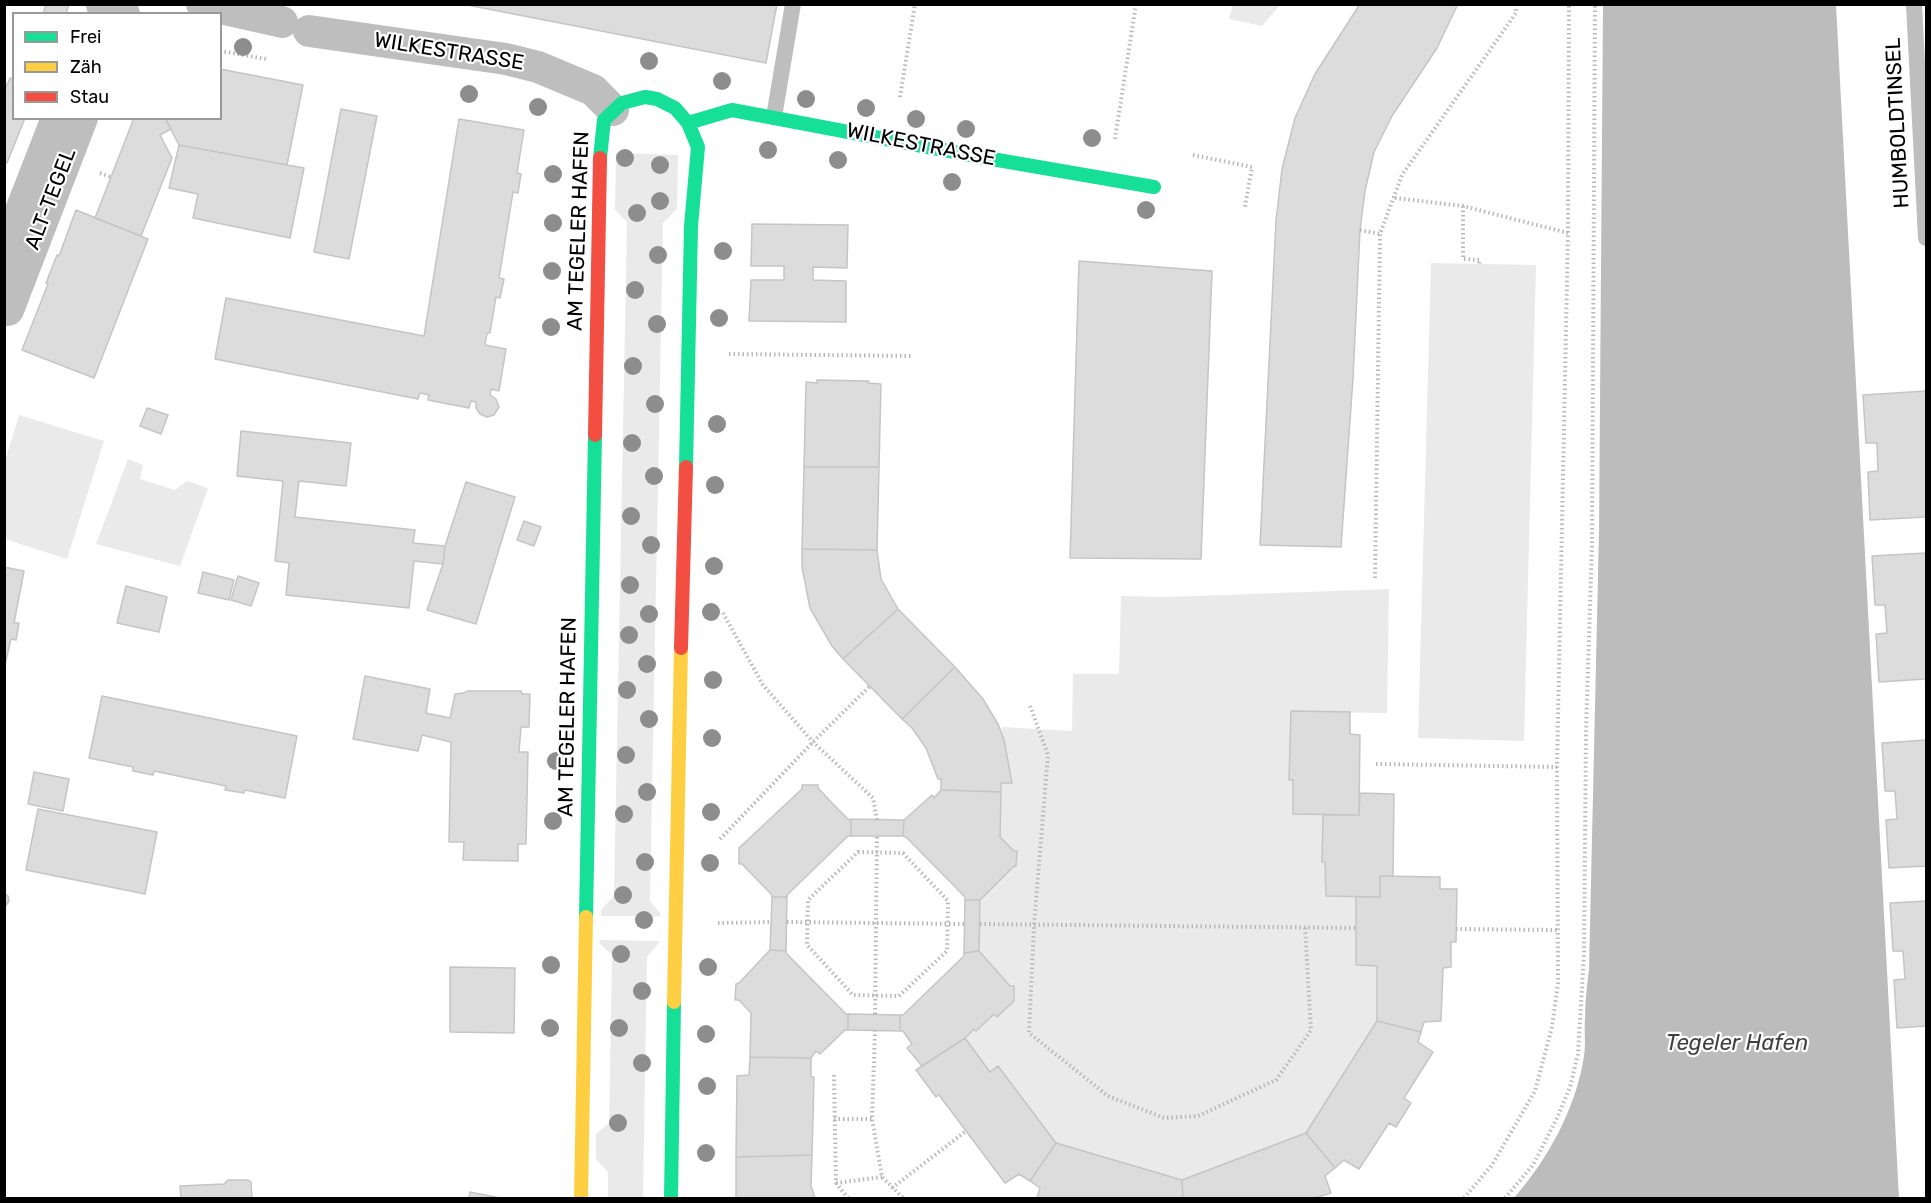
<!DOCTYPE html>
<html>
<head>
<meta charset="utf-8">
<style>
  body { margin:0 }
  #map { position:relative; width:1931px; height:1203px; overflow:hidden; background:#fff; font-family:Rubik,sans-serif }
  canvas { display:block }
  .frame { position:absolute; inset:0; border:6px solid #000; pointer-events:none }
  .legend { position:absolute; left:12px; top:12px; width:210px; height:108px; box-sizing:border-box; background:#fff; border:2px solid #999; margin:0; padding:8px 10px; list-style:none; font-size:18px; color:#000 }
  .legend li { display:flex; align-items:center; gap:12px; height:30px }
  .legend b { width:30px; border:2px solid #999 }
</style>
</head>
<body>
<div id="map">
<canvas width="1931" height="1203"></canvas>
<div class="frame"></div>
<ul class="legend">
<li><b style="height:8px;background:#16e098"></b>Frei</li>
<li><b style="height:8px;background:#ffcf43"></b>Zäh</li>
<li><b style="height:8px;background:#f24e42"></b>Stau</li>
</ul>
</div>
<script>
const c = document.querySelector('canvas').getContext('2d');
c.lineJoin = 'round';
function paint(path, color) { c.fillStyle = color; c.fill(path, 'evenodd'); }
function trace(path, color, width, dash) { c.strokeStyle = color; c.lineWidth = width; c.lineCap = dash ? 'butt' : 'round'; c.setLineDash(dash || []); c.stroke(path); }
function label(font, color, halo, rows, align = 'center') {
  c.font = font + ' Rubik,sans-serif'; c.lineWidth = 4.5; c.setLineDash([]); c.textBaseline = 'middle'; c.strokeStyle = halo; c.fillStyle = color; for (const [text, x, y, turn = 0] of rows) {
    c.save(); c.translate(x, y); c.rotate((+turn || 0) * Math.PI / 180); c.textAlign = isNaN(turn) ? turn : align; if (halo) c.strokeText(text, 0, 0); c.fillText(text, 0, 0); c.restore();
  }
}
paint(new Path2D(`
  M1233,5V4L1280,5L1262,26L1229,19Z
  M616,153L678,155L677,209L663,223L650,901L661,914L660,916L652,917V921L646,927H637V916H601V910L614,896L627,222L615,210Z
  M1431,263L1536,265L1524,741L1418,738Z
  M19,415L104,441L67,559L5,539V461Z
  M128,459L143,465L140,479L175,490L187,481L208,488L180,566L96,544Z
  M1389,589L1387,713L1291,712L1289,779L1293,780V814L1323,815L1322,862H1325L1326,896L1356,897V965L1377,966V1021L1306,1133L1182,1180L1056,1143L990,1072L965,1038L974,1029L976,1031L994,1014L997,1017L1014,986H1010L979,951L981,898L1013,867L1016,866L1017,852L1014,851L1000,837L1002,727L1072,731L1073,674H1119L1121,596L1166,597Z
  M600,940L660,941L647,957L643,1198H608V1172L596,1159V1134L609,1123L612,955L599,943Z`), '#eaeaea');
paint(new Path2D(`
  M1603,5H1836L1899,1198H1514C1548,1159 1576,1108 1584,1056C1586,1044 1584,1031 1585,1019C1585,1002 1587,986 1589,969L1599,532Z`), '#bcbcbc');
const building = new Path2D(`
  M46,4H69L66,14H43Z
  M462,4H777L766,63Z
  M1360,4H1458L1437,48L1392,116L1374,152L1365,191L1360,230L1353,378L1341,547L1260,545L1276,221L1282,169L1295,118L1315,74Z
  M220,69L303,85L287,165L179,145L165,118H220Z
  M10,78L14,79V118H25L7,163L4,162V92Z
  M341,109L377,116L349,259L314,252Z
  M134,118H165L171,129L160,135L172,158L141,236L95,218Z
  M459,119L524,130L517,173L521,174L518,193L513,192L499,278L504,279L500,298L496,297L490,333H487L485,345L506,349L499,391L491,389L490,395L496,399L499,407L494,415L487,417L480,414L476,408V402L471,401L469,408L428,400L429,395L420,393L418,399L215,359L226,298L424,336Z
  M179,145L304,168L290,238L193,218L198,194L169,188Z
  M76,210L148,239L94,378L22,350L48,284L46,283L57,255L59,256Z
  M752,224L848,225L847,268L813,267V280L846,281V322L749,321L751,280H784V266H751Z
  M1079,261L1212,271L1201,559L1070,558Z
  M817,380L869,381L868,383L881,384L879,467H804L806,382L817,383Z
  M1926,391V517L1870,520L1868,472L1878,471L1877,443H1866L1863,395Z
  M147,408L168,415L161,434L140,426Z
  M241,431L351,443L346,486L299,481L295,517L415,530L413,543L445,546L443,564L414,561L409,608L286,595L289,563L275,561L283,481L237,476Z
  M804,467H879L877,550L802,549Z
  M466,482L515,497L476,624L427,610L443,564L445,546Z
  M524,521L541,527L534,546L517,540Z
  M802,549L877,550L881,579L898,609L843,659L832,646L810,608L802,567Z
  M1926,553V679L1879,682L1876,634L1887,633L1885,605H1875L1872,556Z
  M4,567L24,571L14,623H19L16,640L11,639L4,669Z
  M203,572L234,580L229,600L198,593Z
  M238,576L259,583L251,606L231,600Z
  M126,586L167,597L159,632L117,623Z
  M898,609L955,667L902,719L843,659Z
  M955,667L983,699L998,724L1004,740L1012,783H1001V792L941,790V779H938L926,748L912,728L902,719Z
  M365,676L430,689L426,713L450,718L455,694L464,693L467,691H521L522,694H530L529,727H521L519,752H528L526,844H518V861L463,860L464,842H449L451,742L422,735L418,751L353,739Z
  M102,696L297,736L285,798L245,790L244,793L225,790L226,786L154,771L153,775L133,771V767L89,758Z
  M1291,711L1350,712V734L1360,735L1359,815L1293,814V780H1289Z
  M1926,740V866L1889,868L1886,820L1897,819L1895,791H1885L1882,743Z
  M34,772L69,779L63,811L28,804Z
  M802,785H818V788L834,805L849,820L851,819V836H848L787,895V897H772V895L742,864H739V848L802,789Z
  M941,790L1001,792L1000,837L1014,851H1017L1016,866L1013,867L980,900H965V897L906,837L903,836L904,820L932,795L934,798Z
  M1360,793L1394,794L1393,876H1380V897L1326,896L1325,862H1322L1323,815H1359Z
  M38,809L157,832L145,894L26,870Z
  M851,819L904,820L903,836H851Z
  M1380,876L1440,877V889H1457L1456,942H1451V967L1443,968L1441,1021L1424,1022L1421,1032L1377,1021V966L1356,965V897H1380Z
  M4,893L8,896L9,901L4,908Z
  M772,897H787L786,951L770,950Z
  M965,900H980L979,951L964,953Z
  M1926,901V1026L1897,1028L1894,980L1905,979L1903,951H1893L1890,903Z
  M770,950L786,951V953L846,1014H848V1030H845L820,1054L816,1051L811,1058L750,1057L751,1013L739,1000H735L736,984L739,983Z
  M979,951L1010,986H1014V1001L997,1017L994,1014L976,1031L974,1029L965,1038L922,1066L907,1048L912,1044L903,1031H900V1015H903L964,956V953Z
  M450,967L515,968L514,1033L450,1032Z
  M848,1014L900,1015V1031L848,1030Z
  M1377,1021L1421,1032L1418,1042L1433,1052L1404,1098L1411,1103L1396,1127L1389,1123L1359,1169L1344,1160L1335,1168L1306,1133Z
  M965,1038L990,1072L998,1066L1056,1143L1030,1181L1019,1174L1005,1183L939,1095L936,1097L916,1070Z
  M750,1057L811,1058V1077H814L812,1155L736,1157L737,1076L749,1075Z
  M1306,1133L1335,1168L1325,1176L1331,1193L1315,1198H1183L1182,1180Z
  M1056,1143L1182,1180L1183,1198H1037L1040,1188L1030,1181Z
  M812,1155L811,1186L815,1198H736V1157Z
  M228,1180H248L251,1182L252,1198H181L180,1186L224,1184Z
  M470,1192L500,1198H469Z`);
paint(building, '#dcdcdc');
trace(building, '#c5c5c5', 1.5);
trace(new Path2D(`
  M220,51L266,59
  M900,97L915,4
  M1115,139L1136,4
  M1193,155L1252,167L1245,207
  M100,173L111,177
  M1395,198L1463,206L1568,233
  M1463,206V259L1480,260L1479,264
  M1360,230L1380,234
  M729,354L913,356
  M1375,578L1380,234L1402,175L1516,13V4
  M723,613L763,685L813,742L873,798L877,820
  M1030,706L1048,755L1034,925L1029,1033L1108,1096L1164,1118L1198,1116L1276,1080L1311,1030L1305,927
  M1376,764L1557,767
  M720,839L813,742L870,686
  M858,852L903,853L948,901L947,951L899,996L853,995L807,945L808,900Z
  M787,922L965,924
  M718,923L771,922
  M980,924L1356,928
  M1456,929L1558,930
  M875,1014L877,836
  M875,1030L872,1119L882,1177L903,1198
  M834,1075L836,1183L848,1198
  M834,1119H872
  M836,1183L882,1177
  M892,1188L966,1131
  M1464,1198L1492,1165L1535,1091L1552,1027L1558,983L1557,767L1568,233L1569,4
  M1505,1198L1533,1165L1558,1116L1570,1087L1578,1054L1584,954L1586,731L1592,544L1595,4`), '#b8b8b8', 4, [1.5, 3]);
trace(new Path2D(`
  M1914,4L1926,238
  M774,117L793,4`), '#bebebe', 16);
trace(new Path2D(`
  M202,4L282,22
  M102,5L124,14
  M309,31L506,59L538,67L593,90L613,110
  M4,254L57,118
  M4,310H8L82,118`), '#bebebe', 32);
trace(new Path2D(`
  M688,123L732,110L986,158L1154,187
  M600,158L604,120L622,103L645,97L657,99L675,108L688,123L698,147L691,226L686,467
  M586,917L595,435
  M671,1198L674,1002`), '#16e098', 14);
trace(new Path2D(`
  M674,1002L681,648
  M581,1198L586,917`), '#ffcf43', 14);
trace(new Path2D(`
  M595,435L600,158
  M681,648L686,467`), '#f24e42', 14);
c.fillStyle = '#8d8d8d';
for (const [x, y] of [
  [243,47],
  [649,61],
  [722,81],
  [469,94],
  [806,99],
  [538,107],
  [866,108],
  [916,119],
  [966,129],
  [1092,138],
  [768,150],
  [625,158],
  [838,160],
  [660,165],
  [553,174],
  [952,182],
  [660,201],
  [1146,210],
  [637,213],
  [553,223],
  [723,251],
  [658,255],
  [552,271],
  [635,290],
  [719,318],
  [657,324],
  [551,327],
  [633,366],
  [655,404],
  [717,424],
  [632,443],
  [654,476],
  [715,485],
  [631,516],
  [651,545],
  [714,566],
  [630,585],
  [711,612],
  [649,614],
  [629,635],
  [647,664],
  [713,680],
  [627,690],
  [649,719],
  [712,738],
  [626,755],
  [556,761],
  [647,792],
  [711,812],
  [624,814],
  [553,821],
  [645,862],
  [710,863],
  [623,895],
  [644,920],
  [621,954],
  [551,965],
  [708,967],
  [642,991],
  [550,1028],
  [619,1028],
  [706,1034],
  [642,1063],
  [707,1086],
  [618,1123],
  [706,1153]
]) { c.beginPath(); c.arc(x, y, 9, 0, 2 * Math.PI); c.fill(); }
label('21px', '#000', '#fff', [
  ["WILKESTRASSE",449,52,9],
  ["HUMBOLDTINSEL",1898,123,-93],
  ["WILKESTRASSE",921,145,11],
  ["ALT-TEGEL",51,199,-69],
  ["AM TEGELER HAFEN",579,231,-88],
  ["AM TEGELER HAFEN",568,717,-89]
]);
label('italic 22px', '#404040', '#fff', [
  ["Tegeler Hafen",1737,1044]
]);
</script>
</body>
</html>
